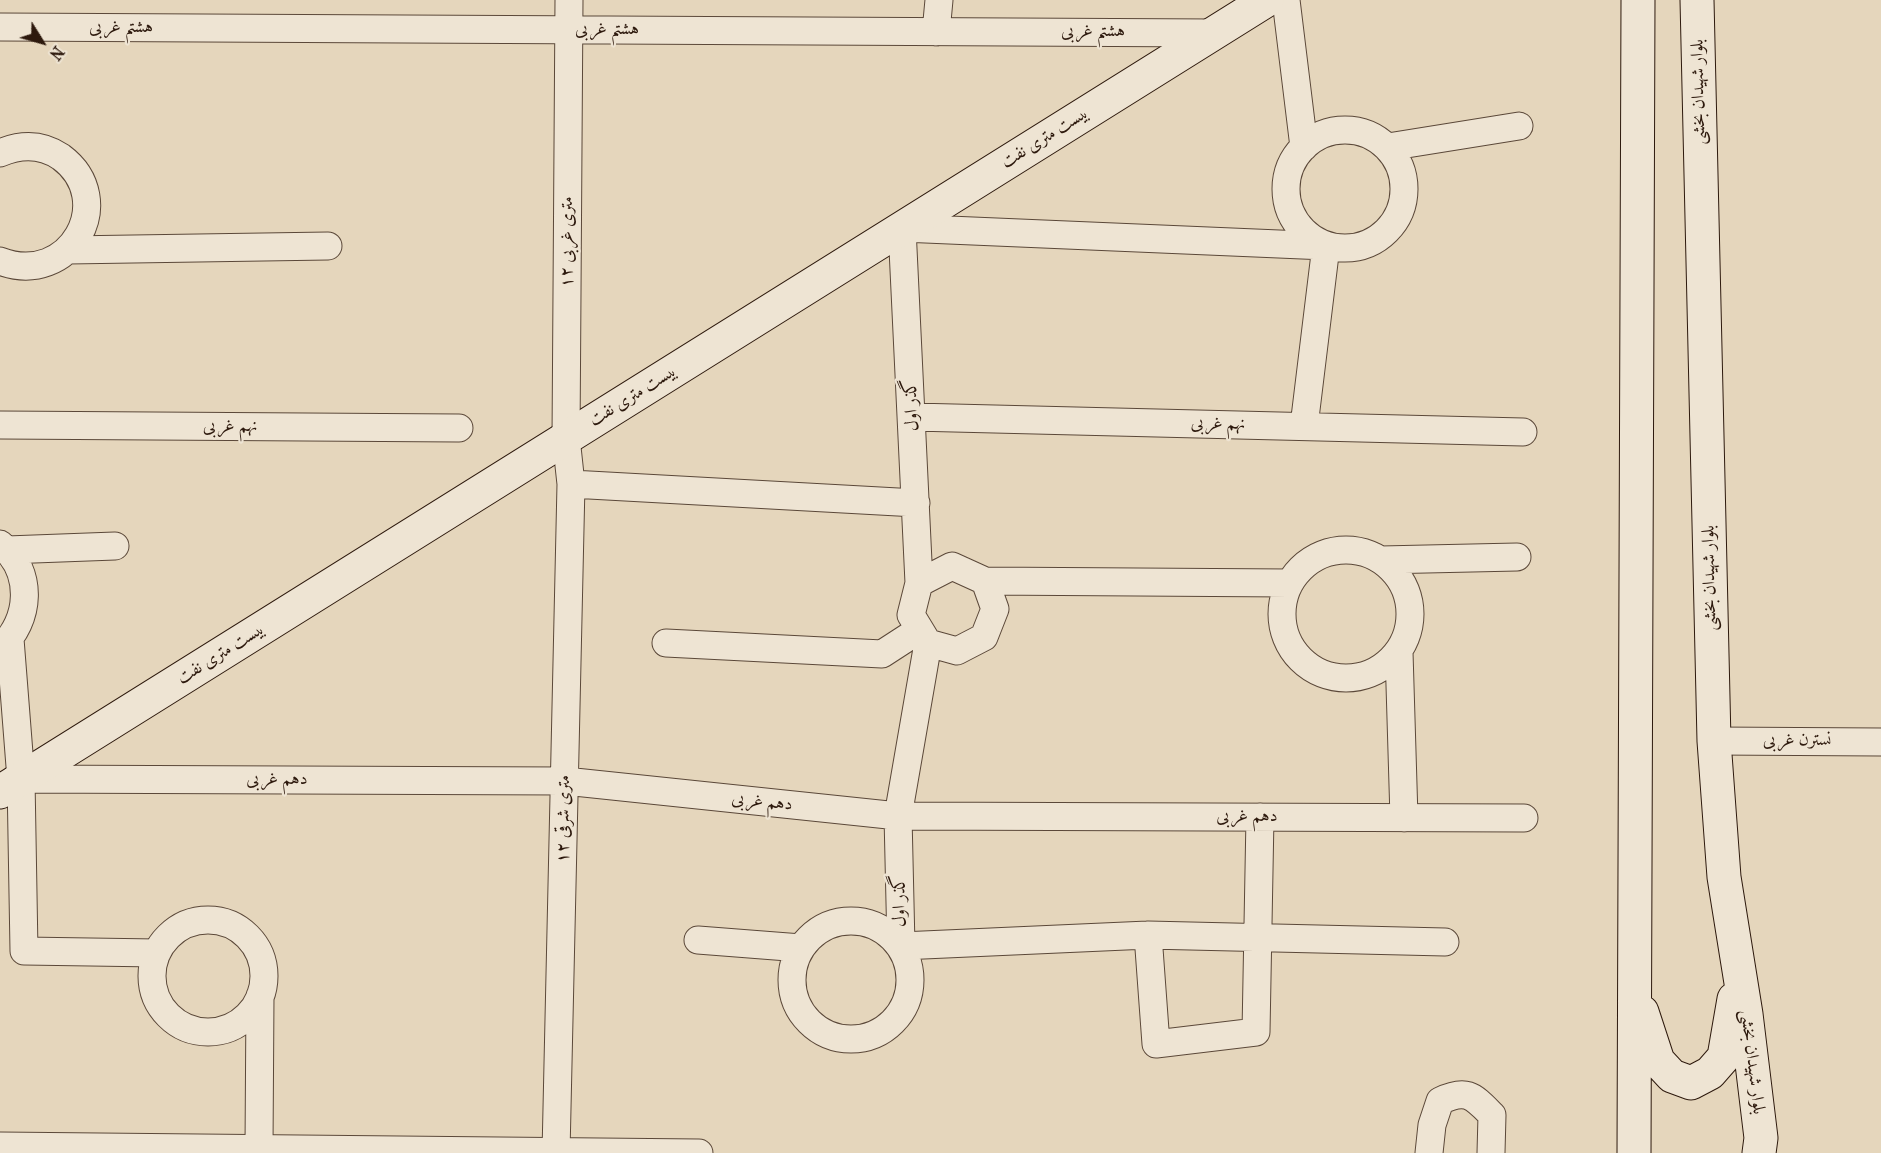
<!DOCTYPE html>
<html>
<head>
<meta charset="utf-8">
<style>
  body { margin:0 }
  #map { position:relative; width:1881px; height:1153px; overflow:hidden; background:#e5d6bc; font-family:"IM FELL French Canon",serif }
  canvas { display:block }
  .north { position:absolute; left:12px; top:12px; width:60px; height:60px; -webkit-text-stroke:4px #eee4d3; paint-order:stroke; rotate:127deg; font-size:16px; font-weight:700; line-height:24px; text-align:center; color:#2d190d }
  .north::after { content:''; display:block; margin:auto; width:21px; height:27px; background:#2d190d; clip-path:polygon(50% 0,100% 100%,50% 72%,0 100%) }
</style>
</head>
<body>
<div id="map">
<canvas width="1881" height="1153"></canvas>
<div class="north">N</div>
</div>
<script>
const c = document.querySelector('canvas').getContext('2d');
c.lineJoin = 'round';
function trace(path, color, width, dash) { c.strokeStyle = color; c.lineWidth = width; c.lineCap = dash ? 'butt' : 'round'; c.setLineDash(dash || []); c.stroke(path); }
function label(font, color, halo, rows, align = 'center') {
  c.font = font + ' "IM FELL French Canon",Amiri,serif'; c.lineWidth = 4.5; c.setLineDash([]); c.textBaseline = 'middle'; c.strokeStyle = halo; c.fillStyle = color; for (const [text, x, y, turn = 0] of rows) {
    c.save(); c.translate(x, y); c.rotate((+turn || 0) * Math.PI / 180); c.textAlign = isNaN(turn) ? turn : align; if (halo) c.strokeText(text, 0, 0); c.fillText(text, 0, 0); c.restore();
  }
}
const street = new Path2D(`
  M1286,0L1304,147
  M0,27L1215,33
  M936,32L939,0
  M1286 189a59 59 0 1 1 118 0a59 59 0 1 1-118 0Z
  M1388,147L1519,126
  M0,153C21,144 42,144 61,157C119,200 70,288 0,261
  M68,250L328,246
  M913,417L1523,432
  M0,425L459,428
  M571,484L916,503
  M0,544C34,571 31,621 0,648
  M1282 614a64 64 0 1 1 128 0a64 64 0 1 1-128 0Z
  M7,550L115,546
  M1381,560L1517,557
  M985,581L1289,583
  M919,583L952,566L985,581L995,609L984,637L957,651L928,643L911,615L919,583L902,228L1326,246L1304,426
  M10,639L21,779L24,951L157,953
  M666,643L882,654L919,630
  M928,643L898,816L901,946L1148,935L1445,942
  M1399,652L1404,818
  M1714,741L1881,742
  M15,779L565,781L898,816L1524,818
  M152 976a56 56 0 1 1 112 0a56 56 0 1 1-112 0Z
  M792 980a59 59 0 1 1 118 0a59 59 0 1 1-118 0Z
  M1148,935L1156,1044L1256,1032L1260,817
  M698,940L801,948
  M0,1146L699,1153
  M259,1148L260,996
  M556,1153L571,484L566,438L569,0
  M1429,1153L1432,1125L1440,1101C1467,1088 1473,1096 1492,1115L1491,1153`);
const secondary = new Path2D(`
  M1697,0L1714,741L1724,877L1746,1014L1761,1138L1759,1153
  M0,792L1267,0
  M1642,1012L1658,1061L1672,1076L1691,1083L1710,1073L1724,1057L1734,999
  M1634,1153L1638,0`);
trace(street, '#5b4839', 29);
trace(secondary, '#2d190d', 35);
trace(street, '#eee4d3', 27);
trace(secondary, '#eee4d3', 33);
label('18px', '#2d190d', '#eee4d3', [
  ["هشتم غربی",121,28],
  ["هشتم غربی",607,30],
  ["هشتم غربی",1093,32],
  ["بلوار شهیدان بخشی",1699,92,-91],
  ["بیست متری نفت",1045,138,-32],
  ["۱۲ متری غربی",568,242,-90],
  ["بیست متری نفت",633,396,-32],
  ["گذر اول",912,405,-93],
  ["نهم غربی",1218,424,1],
  ["نهم غربی",230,427],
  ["بلوار شهیدان بخشی",1710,578,-91],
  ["بیست متری نفت",221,654,-32],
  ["نسترن غربی",1797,741],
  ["دهم غربی",277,780],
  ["دهم غربی",762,802,6],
  ["دهم غربی",1247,817],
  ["۱۲ متری شرقی",564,819,-89],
  ["گذر اول",900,901,-91],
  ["بلوار شهیدان بخشی",1752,1062,83]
]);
</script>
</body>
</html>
